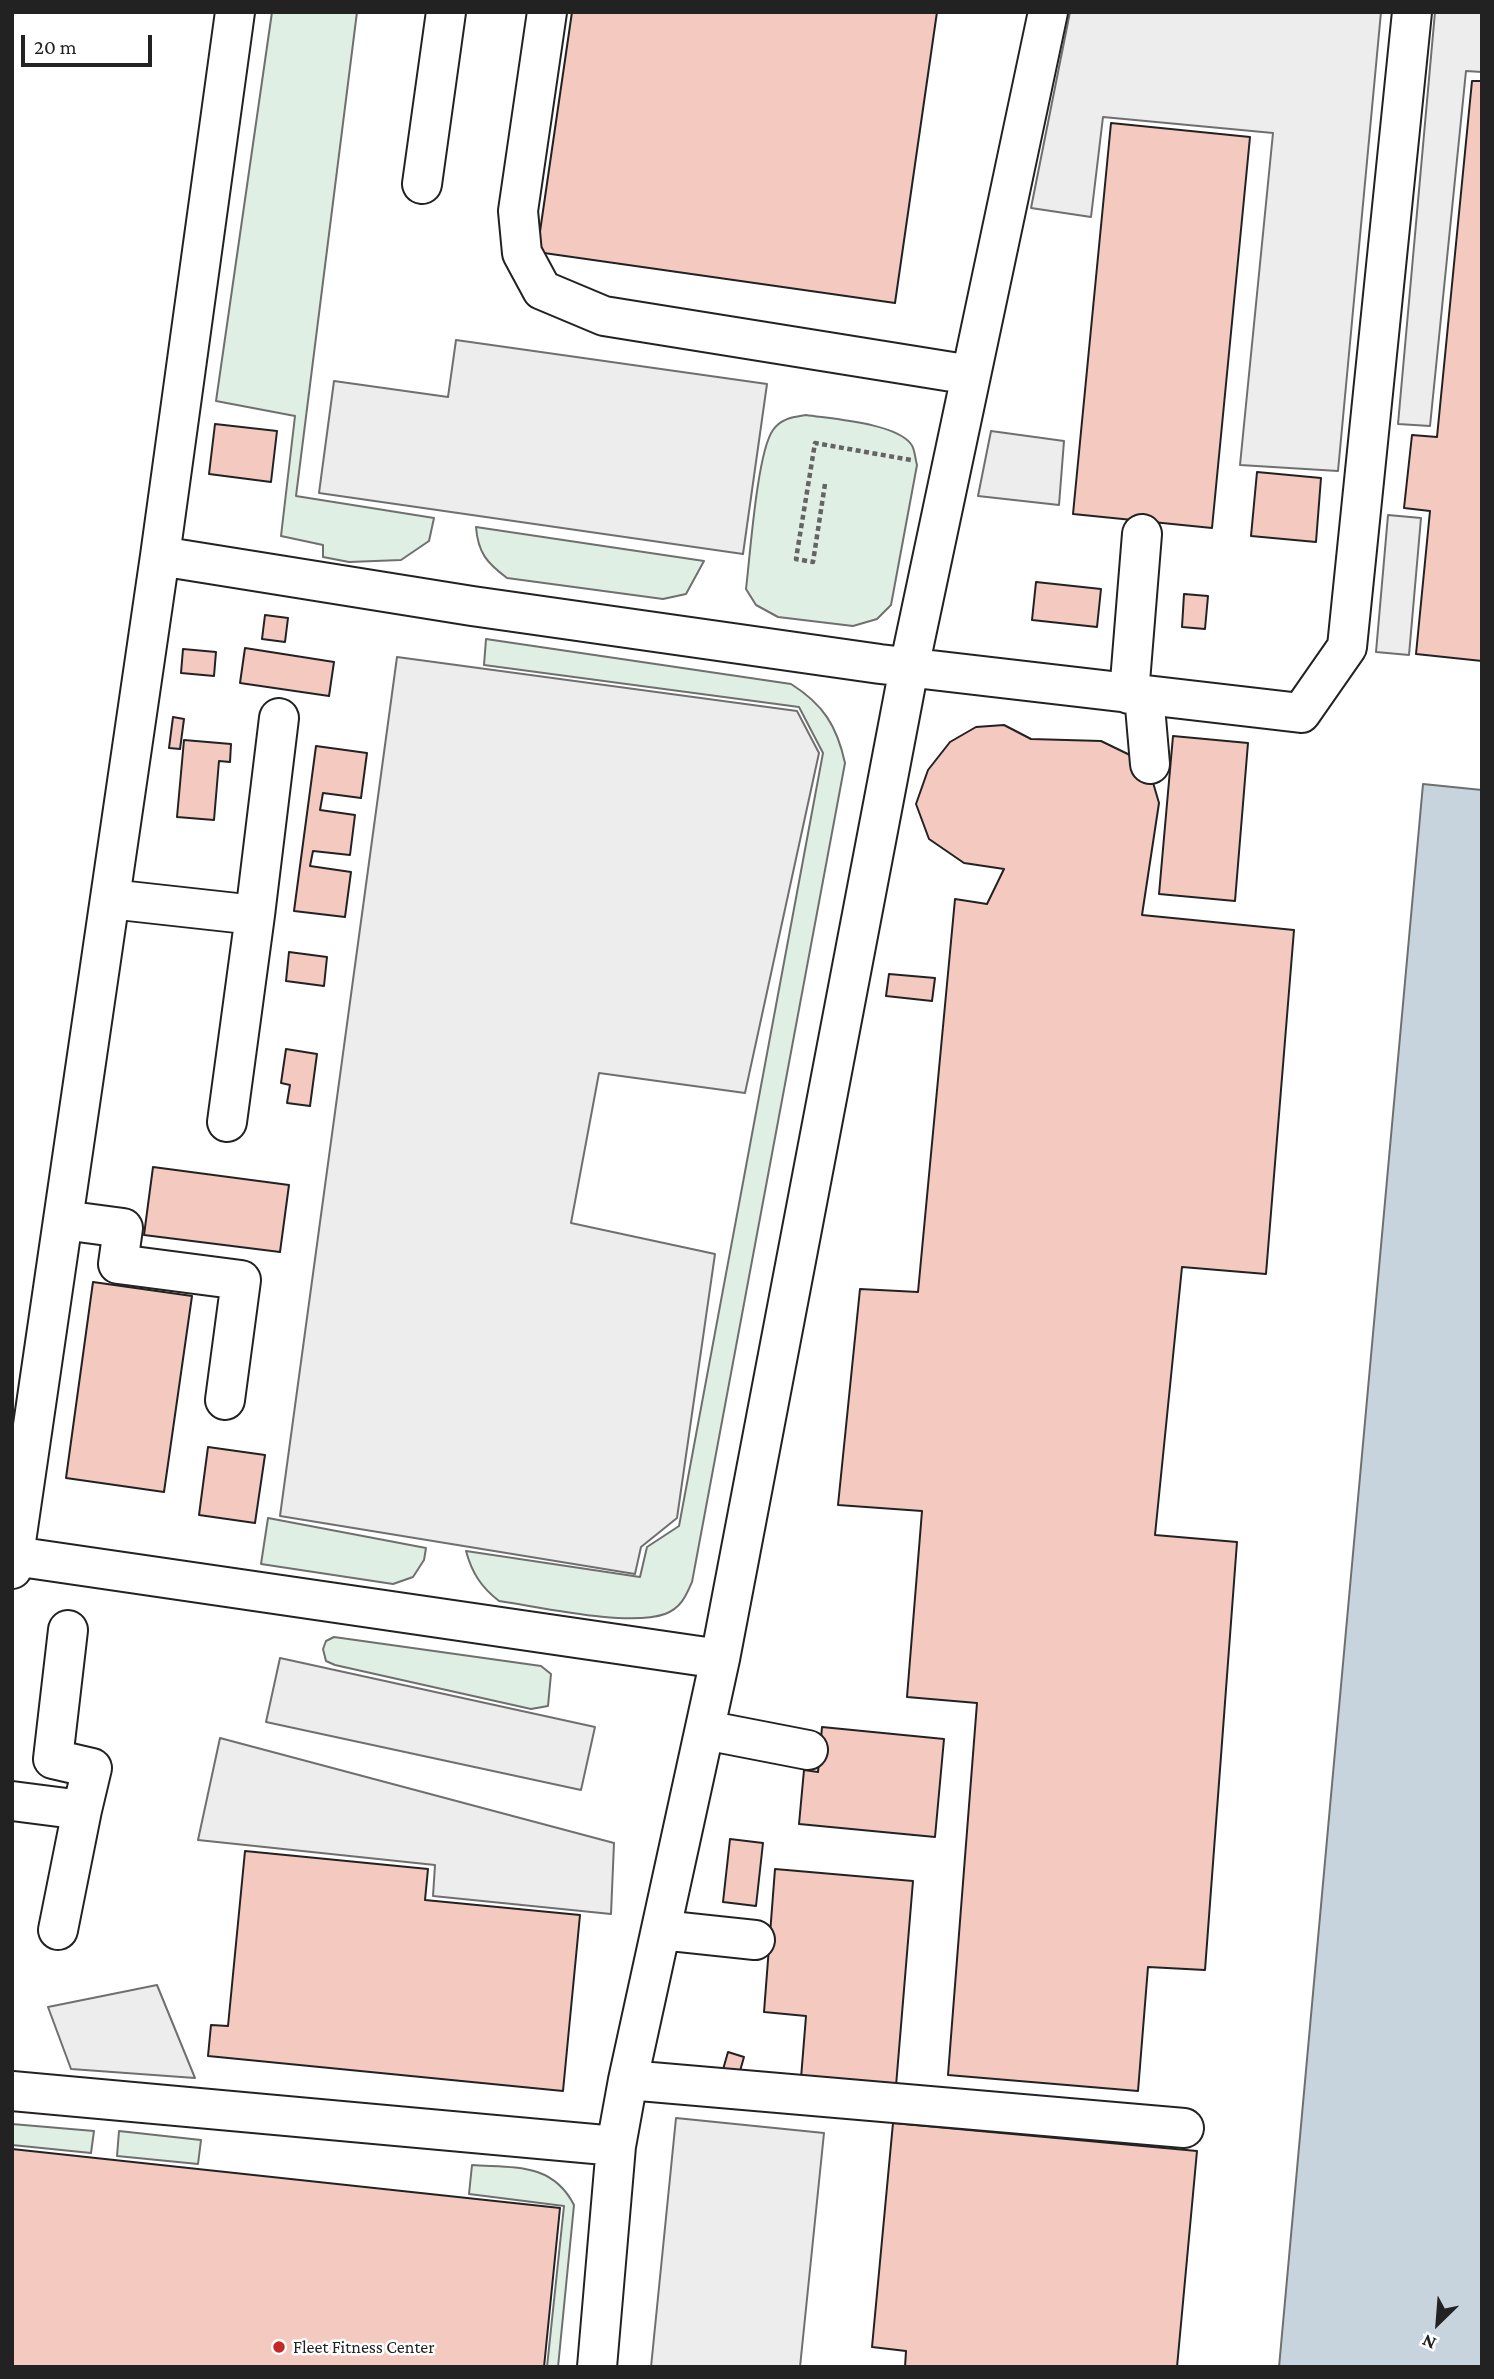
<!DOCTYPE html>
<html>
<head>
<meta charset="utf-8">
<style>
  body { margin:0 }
  #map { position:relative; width:1494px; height:2379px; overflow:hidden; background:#fff; font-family:"Crimson Pro",serif }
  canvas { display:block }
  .frame { position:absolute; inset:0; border:14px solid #222; pointer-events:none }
  .north { position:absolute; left:1403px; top:2288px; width:70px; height:70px; -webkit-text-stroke:5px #fff; paint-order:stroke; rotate:205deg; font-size:19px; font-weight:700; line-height:28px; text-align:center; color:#222 }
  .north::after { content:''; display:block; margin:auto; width:24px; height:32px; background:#222; clip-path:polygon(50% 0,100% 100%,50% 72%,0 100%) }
  .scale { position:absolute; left:21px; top:35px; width:131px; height:32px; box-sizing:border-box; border:4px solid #222; border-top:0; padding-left:9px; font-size:21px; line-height:24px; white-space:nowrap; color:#222; -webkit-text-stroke:5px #fff; paint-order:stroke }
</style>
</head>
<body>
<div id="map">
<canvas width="1494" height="2379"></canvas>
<div class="frame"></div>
<div class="north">N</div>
<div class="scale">20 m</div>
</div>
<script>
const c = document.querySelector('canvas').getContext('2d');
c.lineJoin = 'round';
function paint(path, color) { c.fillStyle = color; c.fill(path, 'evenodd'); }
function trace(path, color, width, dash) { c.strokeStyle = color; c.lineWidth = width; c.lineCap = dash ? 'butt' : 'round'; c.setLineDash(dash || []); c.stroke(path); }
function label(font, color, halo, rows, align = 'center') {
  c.font = font + ' "Crimson Pro",serif'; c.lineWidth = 5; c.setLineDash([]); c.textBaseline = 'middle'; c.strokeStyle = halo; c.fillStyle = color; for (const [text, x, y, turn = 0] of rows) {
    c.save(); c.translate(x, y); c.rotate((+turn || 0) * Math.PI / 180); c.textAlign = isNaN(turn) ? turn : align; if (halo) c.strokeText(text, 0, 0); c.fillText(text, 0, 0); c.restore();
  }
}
const green = new Path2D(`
  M272,12H357L296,496L434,518L429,541L401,560L349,562L323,557V545L281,536L295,416L216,401Z
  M806,415C832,419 895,423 911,444C915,449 915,458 917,465L891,605L877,619L853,626L778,617L756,605L746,589C750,557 757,452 773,430C781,418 794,417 806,415Z
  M476,527L704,561L686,594L663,599L507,578C487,563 478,553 476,527Z
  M486,639L791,684C823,704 837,726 845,763L692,1582C686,1596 681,1608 665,1614C628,1627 540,1607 499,1601C481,1587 472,1573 466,1551L640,1577L647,1547L679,1526L823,753L799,707L484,665Z
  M268,1518L426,1548L424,1560L413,1577L393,1584L261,1564Z
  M334,1637L541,1666L551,1674L548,1706L531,1709L335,1665L326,1661L323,1649L326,1641Z
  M12,2124L94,2131L91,2153L12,2145Z
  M119,2131L201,2140L198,2164L117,2156Z
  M472,2165C513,2168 552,2162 574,2205L558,2367H547L564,2206L469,2194Z`);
paint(green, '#e0efe3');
trace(green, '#6f6f6f', 2);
const parking = new Path2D(`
  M1070,12H1381L1338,471L1240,465L1273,133L1103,117L1091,217L1031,208Z
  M1435,12H1482V72L1466,71L1430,426L1398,424Z
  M456,340L767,384L743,554L319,493L334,381L448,397Z
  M991,431L1064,441L1059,505L978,496Z
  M1388,515L1421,518L1409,655L1376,652Z
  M397,657L797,711L819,753L745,1093L599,1073L571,1223L715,1254L677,1518L641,1547L635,1574L280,1516Z
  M280,1658L595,1727L581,1790L266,1722Z
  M220,1738L614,1843L611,1914L433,1896L435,1865L198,1840Z
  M157,1985L195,2078L71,2069L48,2007Z
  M676,2118L824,2133L800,2367H651Z`);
paint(parking, '#ededed');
trace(parking, '#6f6f6f', 2);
const water = new Path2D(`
  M1423,784L1482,790V2367H1279Z`);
paint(water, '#c7d3dd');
trace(water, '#6f6f6f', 2);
const building = new Path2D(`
  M572,12H937L895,303L537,252Z
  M1472,81H1482V661L1416,654L1430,511L1404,508L1412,435L1437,437Z
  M1111,123L1250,137L1212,528L1073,514Z
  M215,424L277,431L271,482L209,474Z
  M1257,472L1321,478L1316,542L1251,536Z
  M1036,582L1101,589L1097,627L1032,620Z
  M1184,594L1208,596L1205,629L1182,627Z
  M265,615L288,618L285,642L262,639Z
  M245,648L334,662L329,696L240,683Z
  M183,649L216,652L214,676L181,673Z
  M173,717L184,719L180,749L169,748Z
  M1004,725L1031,739L1101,741L1134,757L1152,779L1159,803L1142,915L1294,930L1266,1274L1182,1267L1155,1535L1237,1542L1205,1970L1148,1967L1138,2091L948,2075L977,1703L907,1697L922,1511L838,1505L860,1289L918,1292L955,899L987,904L1004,869L964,863L929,839L916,804L928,770L950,742L976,727Z
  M1173,736L1248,743L1235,901L1159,894Z
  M184,740L231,744L230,762L219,761L214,820L177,817Z
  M316,746L367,753L361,798L323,793L320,810L355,815L350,855L313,851L310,866L351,872L345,917L294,911Z
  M289,952L327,957L324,986L286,981Z
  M889,974L935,978L932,1001L886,996Z
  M286,1049L317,1054L310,1106L287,1103L290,1085L281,1083Z
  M153,1167L289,1185L280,1252L144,1235Z
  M93,1282L192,1296L164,1492L66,1478Z
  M208,1447L265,1455L255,1523L199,1515Z
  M822,1727L944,1739L935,1837L799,1824L804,1770L818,1772Z
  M730,1839L763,1843L756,1906L723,1902Z
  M245,1851L428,1869L425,1900L580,1915L563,2091L208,2056L211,2025L228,2026Z
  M775,1869L913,1881L896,2086L801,2078L806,2016L764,2012Z
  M728,2052L744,2057L738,2078L722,2073Z
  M893,2123L1197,2151L1177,2367H905L906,2351L872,2347Z
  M12,2149L560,2208L544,2367H12Z`);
paint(building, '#f3c9c0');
trace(building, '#222', 2);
const minor = new Path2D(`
  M547,12L518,211L522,253L542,290L604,316L971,375
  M422,184L446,12
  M160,556L472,606L880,664L1301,713L1347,647L1412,12
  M1129,694L1142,534
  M1144,695L1150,764
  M110,899L255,915L279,718
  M227,1122L255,915
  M63,1220L123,1228L118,1264L241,1280L225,1400
  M14,1556L720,1659
  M12,1569L160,556L235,12
  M68,1630L53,1759L92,1768L82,1810
  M705,1730L808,1750
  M12,1801L82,1810L58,1930
  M661,1930L755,1940
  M628,2080L1184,2128
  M12,2091L616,2146
  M597,2367L616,2146L628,2080L720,1659L909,668L1048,12`);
trace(minor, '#222', 42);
trace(new Path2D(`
  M825,484L813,562L796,559L815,443L911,460`), '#646464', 4.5, [5, 3.5]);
trace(minor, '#fff', 38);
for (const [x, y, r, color] of [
  [279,2347,7,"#c62828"]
]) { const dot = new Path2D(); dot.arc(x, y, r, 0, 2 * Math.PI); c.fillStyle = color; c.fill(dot); trace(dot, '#fff', 2.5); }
label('18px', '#222', '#fff', [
  ["Fleet Fitness Center",293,2347]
], 'left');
</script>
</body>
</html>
